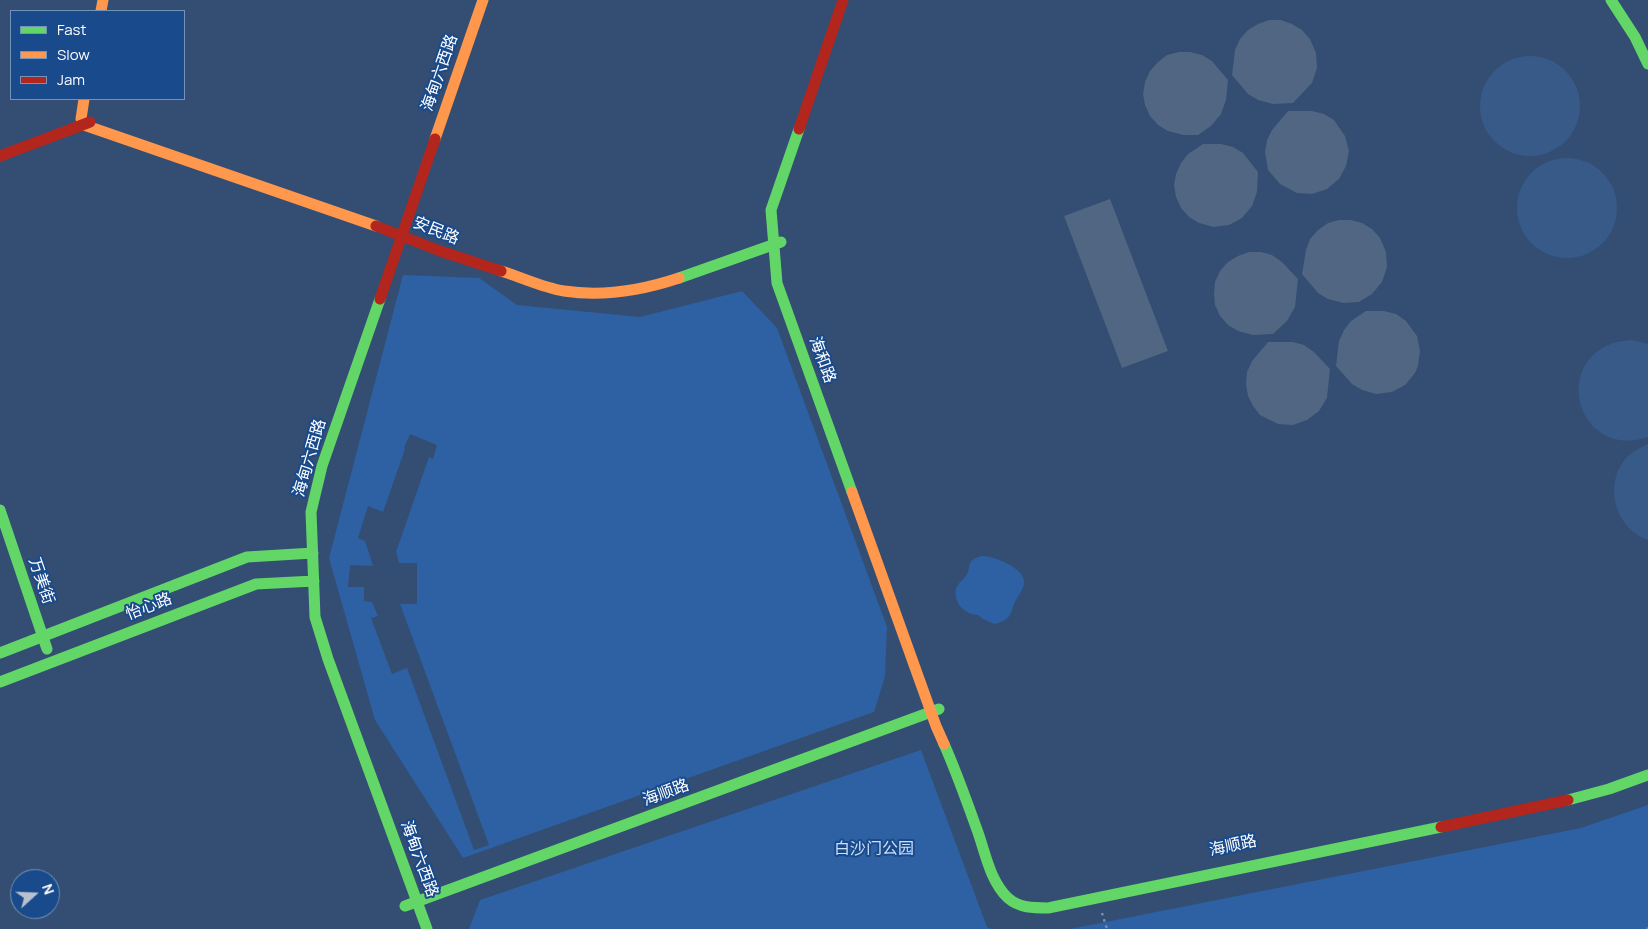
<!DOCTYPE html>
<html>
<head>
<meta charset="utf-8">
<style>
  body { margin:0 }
  #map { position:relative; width:1648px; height:929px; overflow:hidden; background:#334e72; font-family:Manrope,sans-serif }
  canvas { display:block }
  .legend { position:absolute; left:10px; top:10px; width:175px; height:90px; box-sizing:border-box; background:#194a8c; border:1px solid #7592ba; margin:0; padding:6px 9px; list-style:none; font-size:15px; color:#fff }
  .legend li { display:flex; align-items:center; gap:10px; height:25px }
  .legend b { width:25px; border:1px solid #7592ba }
  .north { position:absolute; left:10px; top:869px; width:50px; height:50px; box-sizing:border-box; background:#194a8c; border:1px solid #7592ba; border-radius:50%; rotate:70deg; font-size:14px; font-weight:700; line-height:20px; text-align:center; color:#fff }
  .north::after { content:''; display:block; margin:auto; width:18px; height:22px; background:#b8c1ce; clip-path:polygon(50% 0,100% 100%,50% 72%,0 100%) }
</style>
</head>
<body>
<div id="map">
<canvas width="1648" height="929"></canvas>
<ul class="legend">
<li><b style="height:6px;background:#63d668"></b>Fast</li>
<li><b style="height:6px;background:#ff974d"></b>Slow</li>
<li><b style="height:6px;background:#b3261e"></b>Jam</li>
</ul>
<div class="north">N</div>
</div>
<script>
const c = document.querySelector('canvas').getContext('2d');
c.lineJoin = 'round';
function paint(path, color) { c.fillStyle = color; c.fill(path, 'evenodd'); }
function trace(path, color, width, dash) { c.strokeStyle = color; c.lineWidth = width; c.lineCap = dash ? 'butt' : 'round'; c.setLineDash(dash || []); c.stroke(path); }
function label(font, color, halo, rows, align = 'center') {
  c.font = font + ' Manrope,"Noto Sans SC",sans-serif'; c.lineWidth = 4; c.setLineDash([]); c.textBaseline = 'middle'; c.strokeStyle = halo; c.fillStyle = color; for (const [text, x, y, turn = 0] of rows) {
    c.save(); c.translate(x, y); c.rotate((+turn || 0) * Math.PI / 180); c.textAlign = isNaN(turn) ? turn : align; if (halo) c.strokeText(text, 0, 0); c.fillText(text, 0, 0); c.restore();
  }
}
paint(new Path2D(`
  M403,275L479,278L517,305L640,317L742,291L777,328L887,627L885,676L874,712L463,858L375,720L329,558ZM410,434L437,445L433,459L429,457L396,552L399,563H417V604H400L489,845L474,850L407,668L392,674L371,618L378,616L372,602L364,601V587H348L350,565L373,566L365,541L358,538L368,506L383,512L405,449L404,448Z
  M981,556C992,555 1025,568 1024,582C1024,589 1019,594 1016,600C1009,614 1013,619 995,624L983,619L978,615C965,615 953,602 956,589C958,583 962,581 966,576C972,567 965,561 981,556Z
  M921,750L987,927L992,929H469L480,900Z
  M1648,805V929H1070L1581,828Z`), '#2d61a3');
paint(new Path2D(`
  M1480 106a50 50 0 1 1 100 0a50 50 0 1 1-100 0Z
  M1517 208a50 50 0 1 1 100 0a50 50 0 1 1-100 0Z
  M1632,340L1648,344V437C1582,460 1549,367 1613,343C1619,341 1626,341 1632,340Z
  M1648,444V540C1617,530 1604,488 1623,462C1629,453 1638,449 1648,444Z`), '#375a89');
paint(new Path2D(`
  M1269,20H1281L1292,24L1302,30L1310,39L1316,53L1317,68L1312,83L1293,103L1273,104L1258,100L1248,94L1232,75L1235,50L1240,39L1248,30L1258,24Z
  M1179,52H1190L1202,55L1212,61L1228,80L1226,100L1221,114L1211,126L1198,135H1183L1168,131L1158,125L1150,116L1145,105L1143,94L1145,82L1150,71L1158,62L1167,55Z
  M1288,111H1312L1324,114L1334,120L1345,136L1349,151L1346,166L1339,179L1327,189L1312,194L1297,193L1280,184L1268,170L1265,152L1267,140L1272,130Z
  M1203,144H1221L1233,147L1243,153L1258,172L1257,192L1252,206L1242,218L1229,225L1214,227L1199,223L1189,217L1181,208L1176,197L1174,185L1176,174L1181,163L1188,154Z
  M1110,199L1168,351L1122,368L1064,216Z
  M1339,220H1351L1362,223L1372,229L1380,238L1386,252L1387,267L1382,282L1372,294L1359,302L1343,303L1328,299L1318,293L1302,274L1306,250L1310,239L1318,230L1328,223Z
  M1249,252H1261L1272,255L1282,262L1298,279L1295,307L1287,321L1273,334L1253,335L1238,331L1228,325L1220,316L1215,305L1214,294L1215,282L1220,271L1228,262L1238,256Z
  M1366,311H1384L1396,314L1406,321L1417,336L1420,351L1418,366L1415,373L1405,385L1392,392L1376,394L1362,390L1352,384L1336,366L1339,341L1344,330L1351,321Z
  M1268,342H1293L1304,345L1314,352L1330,369L1327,398L1319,411L1307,420L1293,425L1278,424L1260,415L1253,406L1248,396L1246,384L1247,372L1252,361Z`), '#506682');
trace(new Path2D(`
  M1102,913L1107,929
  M1647,929L1648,928`), '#7a8ea6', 2.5, [2.5, 4]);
trace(new Path2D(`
  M1611,0L1635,37L1648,64
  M799,129L771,210L777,283L852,492
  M679,278L781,242
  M380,299L322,466L311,512L315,617L328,659L427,929
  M0,510L47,649
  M0,653L247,557L313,553
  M0,682L256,584L314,581
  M944,744C956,771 966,799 976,827C985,850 989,880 1008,898C1019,908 1034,908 1048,908L1441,827
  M1568,800L1609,789L1648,775
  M405,906L939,709`), '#63d668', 11);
trace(new Path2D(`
  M101,11L103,0
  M84,99L81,119L84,125L376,226
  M435,139L483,0
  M501,271C521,277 544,288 564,291C603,297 643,290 679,278
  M852,492L936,726L944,744`), '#ff974d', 11);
trace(new Path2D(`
  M799,129L843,0
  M0,156L90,122
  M376,226L440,251L501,271
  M380,299L435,139
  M1441,827L1568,800`), '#b3261e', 11);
label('16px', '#fff', '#194a8c', [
  ["海甸六西路",440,73,-71],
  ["安民路",436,231,22],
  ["海和路",822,360,70],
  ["海甸六西路",310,458,-74],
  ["万美街",41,581,71],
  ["怡心路",149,607,-21],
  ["海顺路",666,793,-20],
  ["海顺路",1233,846,-12],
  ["海甸六西路",419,859,70]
]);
label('16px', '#cbe0fa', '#194a8c', [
  ["白沙门公园",874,850]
]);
</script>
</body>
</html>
